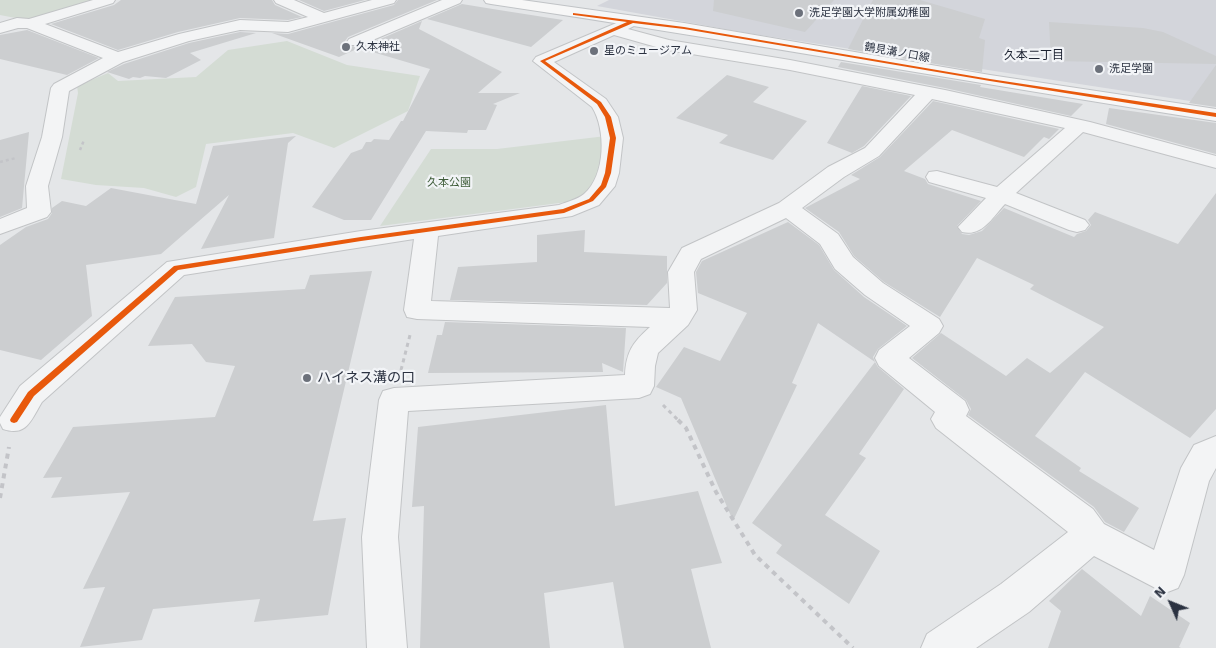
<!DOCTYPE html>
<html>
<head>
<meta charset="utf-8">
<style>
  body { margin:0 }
  #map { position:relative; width:1216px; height:648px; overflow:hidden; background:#e4e6e8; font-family:Signika,sans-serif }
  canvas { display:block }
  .north { position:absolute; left:1146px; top:578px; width:50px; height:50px; -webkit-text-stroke:4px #f2f4f7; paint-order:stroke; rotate:314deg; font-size:14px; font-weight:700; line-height:20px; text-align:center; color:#2b3241 }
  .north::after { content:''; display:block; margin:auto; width:18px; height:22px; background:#2b3241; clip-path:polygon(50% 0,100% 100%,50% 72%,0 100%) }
</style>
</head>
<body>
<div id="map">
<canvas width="1216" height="648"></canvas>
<div class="north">N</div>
</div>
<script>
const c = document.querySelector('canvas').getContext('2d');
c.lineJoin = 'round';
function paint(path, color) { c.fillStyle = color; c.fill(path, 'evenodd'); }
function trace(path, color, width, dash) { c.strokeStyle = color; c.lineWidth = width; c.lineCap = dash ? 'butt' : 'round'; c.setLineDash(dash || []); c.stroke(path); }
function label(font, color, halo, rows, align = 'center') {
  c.font = font + ' Signika,"Noto Sans JP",sans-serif'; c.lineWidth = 4.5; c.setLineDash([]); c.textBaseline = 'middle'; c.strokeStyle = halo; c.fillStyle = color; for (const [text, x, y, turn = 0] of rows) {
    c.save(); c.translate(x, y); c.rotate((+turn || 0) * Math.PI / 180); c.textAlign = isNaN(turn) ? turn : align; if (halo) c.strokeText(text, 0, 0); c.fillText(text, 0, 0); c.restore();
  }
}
paint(new Path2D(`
  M609,0H1216V105L747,33L597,6Z`), '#d3d5db');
paint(new Path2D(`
  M0,0H95L26,20L0,15Z
  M287,41L347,65L420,76L408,111L334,148L293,133L206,144L196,187L176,197L144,188L96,185L61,179L78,93L77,86L108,73L118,81L196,77L228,50Z
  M606,136L594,190L575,201L380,226L431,149H497Z`), '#d4dcd4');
paint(new Path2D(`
  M121,0H272L275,5L302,17L288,20L240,18L178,32L118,50L51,24L114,5Z
  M299,0H365L324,11Z
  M398,0H437L348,37L345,41L347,46L362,47L422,21L419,29L502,72L478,93H520L493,104L497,105L486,130H468L467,133L426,131L371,220H344L312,207L351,153L362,149L366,142H371L374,139L389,140L401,121H403L430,69L359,48L339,57L272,33L288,34L394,5Z
  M714,0H834L805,32L713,11Z
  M873,0H920L985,19L979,38L985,40L982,72L848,49Z
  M462,4L499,10L563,20L531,47L427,19Z
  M1049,22L1143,28L1163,32L1216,56V64L1051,61Z
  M27,30L99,58L67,75L0,59V35Z
  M240,32L256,33L190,53L201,60L166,78L145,76L140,78L133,77L129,79L107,72L124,64L189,43Z
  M841,62L981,85L980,87L1083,104L1071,116L945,88L838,67Z
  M1216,65V107L1189,103Z
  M727,75L769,87L753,102L807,121L773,160L719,143L728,135L676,118Z
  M862,86L911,96L864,146L852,153L827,143Z
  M933,101L1059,129L1049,139L1044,137L1024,157L952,130L904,171L925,179L928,184L981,201L957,226L962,234L969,235L982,231L1004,208L1074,237L1077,234L1086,231L1091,225L1088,220L1095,212L1178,244L1216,193V409L1190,438L1085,372L1035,436L1081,468L1079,471L1139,508L1124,532L1105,522L1094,507L968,415L971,409L966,400L912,358L941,333L1006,376L1027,358L1050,373L1104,327L1030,289L1034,285L977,258L940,317L884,282L854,256L839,232L805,208L860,179L851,175L880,157Z
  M1109,108L1216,123V154L1106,124Z
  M29,132L22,208L0,217V140Z
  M296,136L288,143L274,238L201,249L229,195L161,254L86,265L92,316L41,360L0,350V245L26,227L48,219L52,213V208L62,201L86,206L111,188L196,204L213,146Z
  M788,222L819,245L834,270L864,297L907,326L878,349L873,357L875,362L818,323L792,383L797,385L733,521L681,398L656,387L684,347L720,361L747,313L698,293L696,272L702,261Z
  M585,230L584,252L667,256V283L647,305L450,300L458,267L537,262V235Z
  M372,271L313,521L346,518L328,615L254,622L260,599L153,609L142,640L80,647L105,587L83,589L130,492L51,498L62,477L43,478L73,427L215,417L235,366L206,362L192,344L148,346L175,297L305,289L310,275Z
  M445,322L626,328L623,372L602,363L603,372L428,373L437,335H442Z
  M875,362L878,367L904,389L859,454L866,458L825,515L880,551L849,604L776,553L782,545L752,523Z
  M606,405L615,506L698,491L722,563L691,569L711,648H624L613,582L544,593L550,648H420L424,506L412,507L418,427Z
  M1082,569L1141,616L1150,596L1190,623L1179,647L1181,648H1048L1061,611L1049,601Z`), '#ccced0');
const minor = new Path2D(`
  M93,0H115L113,3L45,24L118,52L179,34L240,20L288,22L308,17L276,3L274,0H294L324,13L372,0H396L394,3L288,32L240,30L189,41L123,62L69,91L62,137L48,186L51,212L47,217L0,234V219L27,208L26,186L42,137L51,88L54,84L103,58L27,28H18L0,33V23L17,18L29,19Z
  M442,0H462L460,3L361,45H349L347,42L349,39Z
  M633,16L638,18L641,21L638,24L628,29L669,40L790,60L945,90L1090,122L1216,156V168L1083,132L1016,193L1085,220L1089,225L1085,230L1077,232L1069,230L1005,204C992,218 982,237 962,232L958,227L986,198L929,182L926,177L929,172L937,171L997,187L1065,128L932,99L879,156L844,177L802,208L838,234L853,257L883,283L939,319L943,326L939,333L909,358L965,401L969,410L966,416L1093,509L1104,524L1154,550L1181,468L1194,445L1216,436V468L1209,481L1184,575L1178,588L1165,593L1094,556L1029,612L976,648H921L927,634L1001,584L1068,532L936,428L931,419L935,412L879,366L875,358L879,350L910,326L865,295L835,269L820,244L786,218L701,259L694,272L697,310L688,325L658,353L655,366L654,386L650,394L639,398L408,411L398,537L407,648H367L362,537L379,400L383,391L394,388L625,375C626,352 633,342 650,327L417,319L407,317L404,310L414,239L184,275L42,402C31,420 27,437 3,429L0,423V417L20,386L167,262L361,231L559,205C567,202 578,199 584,194C606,175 606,129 592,107L533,61L536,57ZM614,35L667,50L790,70L915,95L865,148L828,167L779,203L682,248L668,272L670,308L431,301L438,236L572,216L599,205L615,186L619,173L623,138L618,117L606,99L554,62Z`);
const major = new Path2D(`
  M484,0H522L684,23L990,75L1216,109V121C974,83 733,40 491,4L486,3Z`);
trace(minor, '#c2c4c6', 2);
trace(major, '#c0c3c6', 2);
trace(new Path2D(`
  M80,150L84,140
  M0,162L16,158`), '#c3c4c8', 2.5, [3, 3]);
trace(new Path2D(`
  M401,370L410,335
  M663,405L679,421`), '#c3c4c8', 3, [4, 4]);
trace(new Path2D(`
  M678,420L686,428L716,492L755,555L853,648
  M0,498L9,447`), '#c3c4c8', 4, [5, 5]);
paint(minor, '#f3f4f5');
paint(major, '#f7f7f7');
paint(new Path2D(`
  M573,13L684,27L990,79L1216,113V117L990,81L684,29L633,23L545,61L601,102L611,117L616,138L611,173L606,187L593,201L564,213L361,241L178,270L34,396L17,422L14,423L11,422L10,420L11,418L28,392L174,266L361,237L563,209L589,199L601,185L605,173L610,138L605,117L597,104L540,61L627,22L574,15H573Z`), '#e8590c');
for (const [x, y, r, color] of [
  [799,13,5,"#6c717b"],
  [346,47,5,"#6c717b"],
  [594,51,5,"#6c717b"],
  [1099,69,5,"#6c717b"],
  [307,378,5,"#6c717b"]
]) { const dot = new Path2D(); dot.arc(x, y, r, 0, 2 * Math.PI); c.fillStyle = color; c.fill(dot); trace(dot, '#f2f4f7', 2); }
label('11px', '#2b3241', '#f2f4f7', [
  ["洗足学園大学附属幼稚園",809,13],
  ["久本神社",356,47],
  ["星のミュージアム",604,51],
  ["洗足学園",1109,69]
], 'left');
label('11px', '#2b3241', '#f2f4f7', [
  ["鶴見溝ノ口線",897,53,10]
]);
label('11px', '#3e5c39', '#f2f4f7', [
  ["久本公園",449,183]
]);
label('12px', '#1d2332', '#f2f4f7', [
  ["久本二丁目",1034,56]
]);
label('14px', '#2b3241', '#f2f4f7', [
  ["ハイネス溝の口",317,378]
], 'left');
</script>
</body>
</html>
